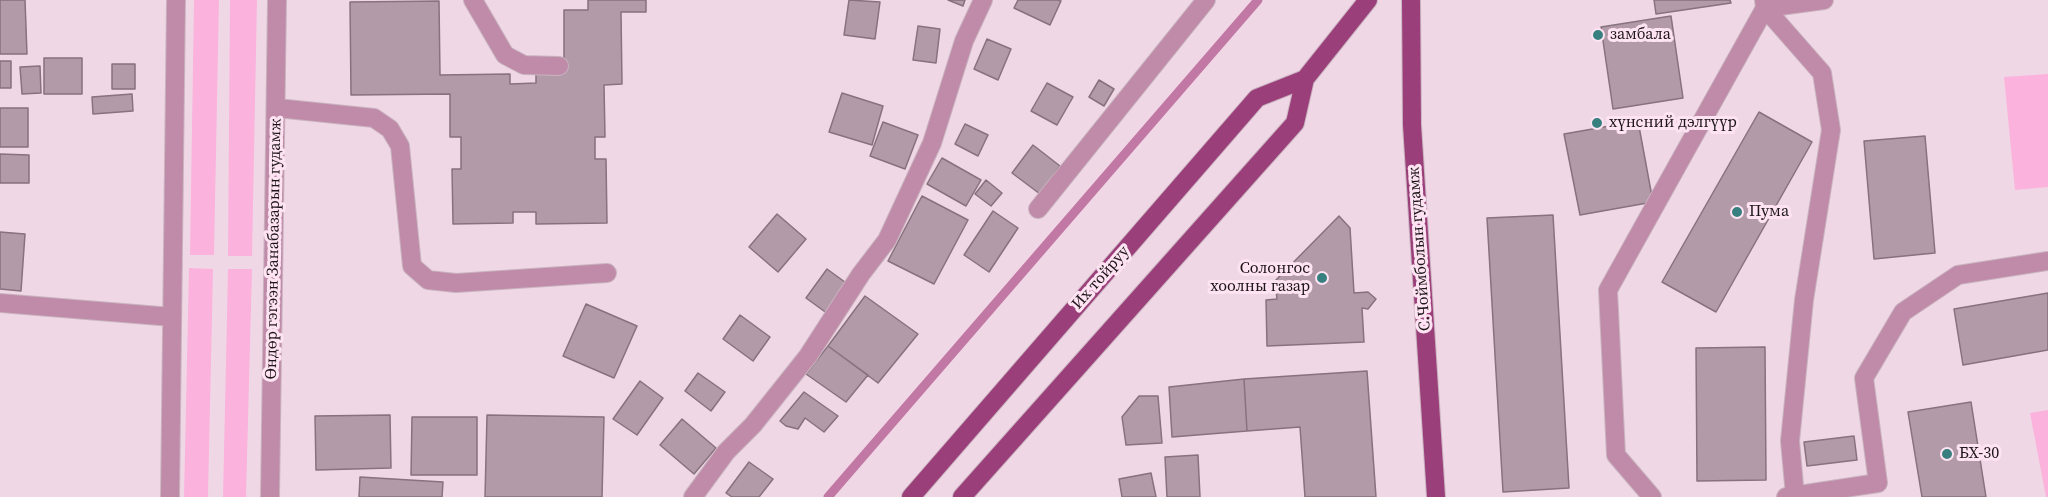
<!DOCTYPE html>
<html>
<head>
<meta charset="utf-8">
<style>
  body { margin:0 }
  canvas { display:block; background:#f0d7e5 }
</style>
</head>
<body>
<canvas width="2048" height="497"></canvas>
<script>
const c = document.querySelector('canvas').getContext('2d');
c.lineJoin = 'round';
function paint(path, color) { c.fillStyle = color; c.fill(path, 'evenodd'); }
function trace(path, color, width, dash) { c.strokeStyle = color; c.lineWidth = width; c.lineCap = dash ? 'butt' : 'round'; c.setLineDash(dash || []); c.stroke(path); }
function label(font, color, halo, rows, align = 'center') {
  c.font = font + ' "Source Serif 4",serif'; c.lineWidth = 6; c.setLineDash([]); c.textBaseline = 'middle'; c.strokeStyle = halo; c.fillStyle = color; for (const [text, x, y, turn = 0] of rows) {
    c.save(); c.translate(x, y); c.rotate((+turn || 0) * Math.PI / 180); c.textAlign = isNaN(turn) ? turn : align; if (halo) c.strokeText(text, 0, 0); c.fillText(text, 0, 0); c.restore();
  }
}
paint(new Path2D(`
  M194,0H219L214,255H190Z
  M230,0H257L252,256H228Z
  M2048,74V187L2015,190L2004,77Z
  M189,268L213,269L208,497H184Z
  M228,269H252L246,497H223Z
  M2048,410V497H2046L2030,413Z`), '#fbb3dd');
trace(new Path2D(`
  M828,497L1258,0`), '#c178a4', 9);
const building = new Path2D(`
  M0,0H25L27,54H0Z
  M588,0H646V12H621L622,84L604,85L605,137H595V159H606L607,223L536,224V212H513V223L453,224L452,169H461V137H450V94L351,95L350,2L439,1L440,75L510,74V84L536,83V74H564V10H588Z
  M849,0L880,2L875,39L844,35Z
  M948,0H965L963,6Z
  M1018,0H1058L1061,1L1050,25L1014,8Z
  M1654,0H1730L1731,3L1656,14Z
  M1671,16L1683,98L1613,109L1601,27Z
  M918,26L940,29L936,63L913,60Z
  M987,39L1011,49L998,80L974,69Z
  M44,58H82V94H44Z
  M0,61H11V88H0Z
  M112,64H135V89H112Z
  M40,66L41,93L22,94L20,67Z
  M1099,80L1114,89L1104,106L1089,97Z
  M1047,83L1073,97L1057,125L1031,111Z
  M842,93L883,106L872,145L829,132Z
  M132,94L133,111L93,114L92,97Z
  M0,108H28V147H0Z
  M1759,112L1812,142L1716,312L1662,282Z
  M1638,121L1653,202L1580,215L1564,134Z
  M883,122L918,135L905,169L870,156Z
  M965,124L988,135L978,156L955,144Z
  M1925,136L1935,253L1874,259L1864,141Z
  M1033,145L1060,166L1040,194L1012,173Z
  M0,154L29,155V183H0Z
  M942,158L981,180L966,206L927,184Z
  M986,180L1002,193L991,206L975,194Z
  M922,196L968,220L934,284L888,261Z
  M993,211L1018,228L989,272L964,255Z
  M777,214L806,239L778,272L749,247Z
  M1553,215L1569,488L1503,492L1487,218Z
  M1339,216L1350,228L1354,293L1368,292L1376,299L1368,309L1362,308L1364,342L1267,346L1266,300L1277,299L1275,281Z
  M0,232L25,234L21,291L0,289Z
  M827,269L849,285L828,314L806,298Z
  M2048,293V350L1963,365L1954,309Z
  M865,296L918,334L878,383L828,346Z
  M586,304L637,326L614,378L563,356Z
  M740,315L770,337L753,361L723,339Z
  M828,346L868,375L846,402L806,374Z
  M1765,347L1766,480L1697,481L1696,348Z
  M1367,371L1376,497H1305L1300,427L1247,431L1244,379Z
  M698,373L725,392L711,411L685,391Z
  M1244,379L1247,431L1172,437L1169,387Z
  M640,381L663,398L637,435L613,419Z
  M804,392L838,416L824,432L805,418L798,429L786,426L780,421Z
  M1139,396H1158L1162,443L1126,445L1122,417Z
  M1971,402L1986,497H1922L1908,412Z
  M390,415L391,468L316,470L315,416Z
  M487,415L604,417L602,497H485Z
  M412,417H477V475H411Z
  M682,419L716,448L694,474L660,445Z
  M1854,436L1857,460L1807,466L1804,442Z
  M1198,455L1200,497H1167L1165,457Z
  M749,462L773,479L759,497H732L726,493Z
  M1151,473L1156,497H1122L1119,479Z
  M360,477L443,482L442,497H359Z`);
paint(building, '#b29aa8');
trace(building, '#88727e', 1.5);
const minor = new Path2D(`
  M473,0L505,55L524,65L559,66
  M1765,8L1822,73L1831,130L1804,300L1790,441L1795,496
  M1765,8L1824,0
  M277,108L374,118L390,129L400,146L412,266L428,280L456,283L607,273
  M1038,209L1206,0
  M0,303L172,317
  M170,497L176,0
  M270,497L277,0
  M693,497L726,452L753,425L808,356L861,274L887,240L932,143L964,41L983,0
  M1652,497L1616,455L1608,290L1765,8L1764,0
  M1786,497L1878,483L1864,378L1903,312L1958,275L2048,261`);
const major = new Path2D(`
  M1411,0L1412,125L1436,497
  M911,497L1257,98L1305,79
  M962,497L1295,123L1305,79L1368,0`);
trace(minor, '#cab4c0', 20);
trace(major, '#cab4c0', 20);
trace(minor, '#bf8ba9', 18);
trace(major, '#9b3f7b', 18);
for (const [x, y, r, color] of [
  [1598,35,6,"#37807f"],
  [1597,123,6,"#37807f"],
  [1737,212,6,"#37807f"],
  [1322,278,6,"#37807f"],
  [1947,454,6,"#37807f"]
]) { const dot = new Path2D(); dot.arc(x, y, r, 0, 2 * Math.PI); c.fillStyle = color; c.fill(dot); trace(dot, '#fee4f2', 2); }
label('16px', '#1d1519', '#fee4f2', [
  ["замбала",1610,35],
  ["хүнсний дэлгүүр",1609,123],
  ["Пума",1749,212],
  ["Солонгос",1310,269,"right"],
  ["хоолны газар",1310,287,"right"],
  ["БХ-30",1959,454]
], 'left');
label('16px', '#1d1519', '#fee4f2', [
  ["Өндөр гэгээн Занабазарын гудамж",274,249,-89],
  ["С.Чоймболын гудамж",1420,249,-94],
  ["Их тойруу",1101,278,-49]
]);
</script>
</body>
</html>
